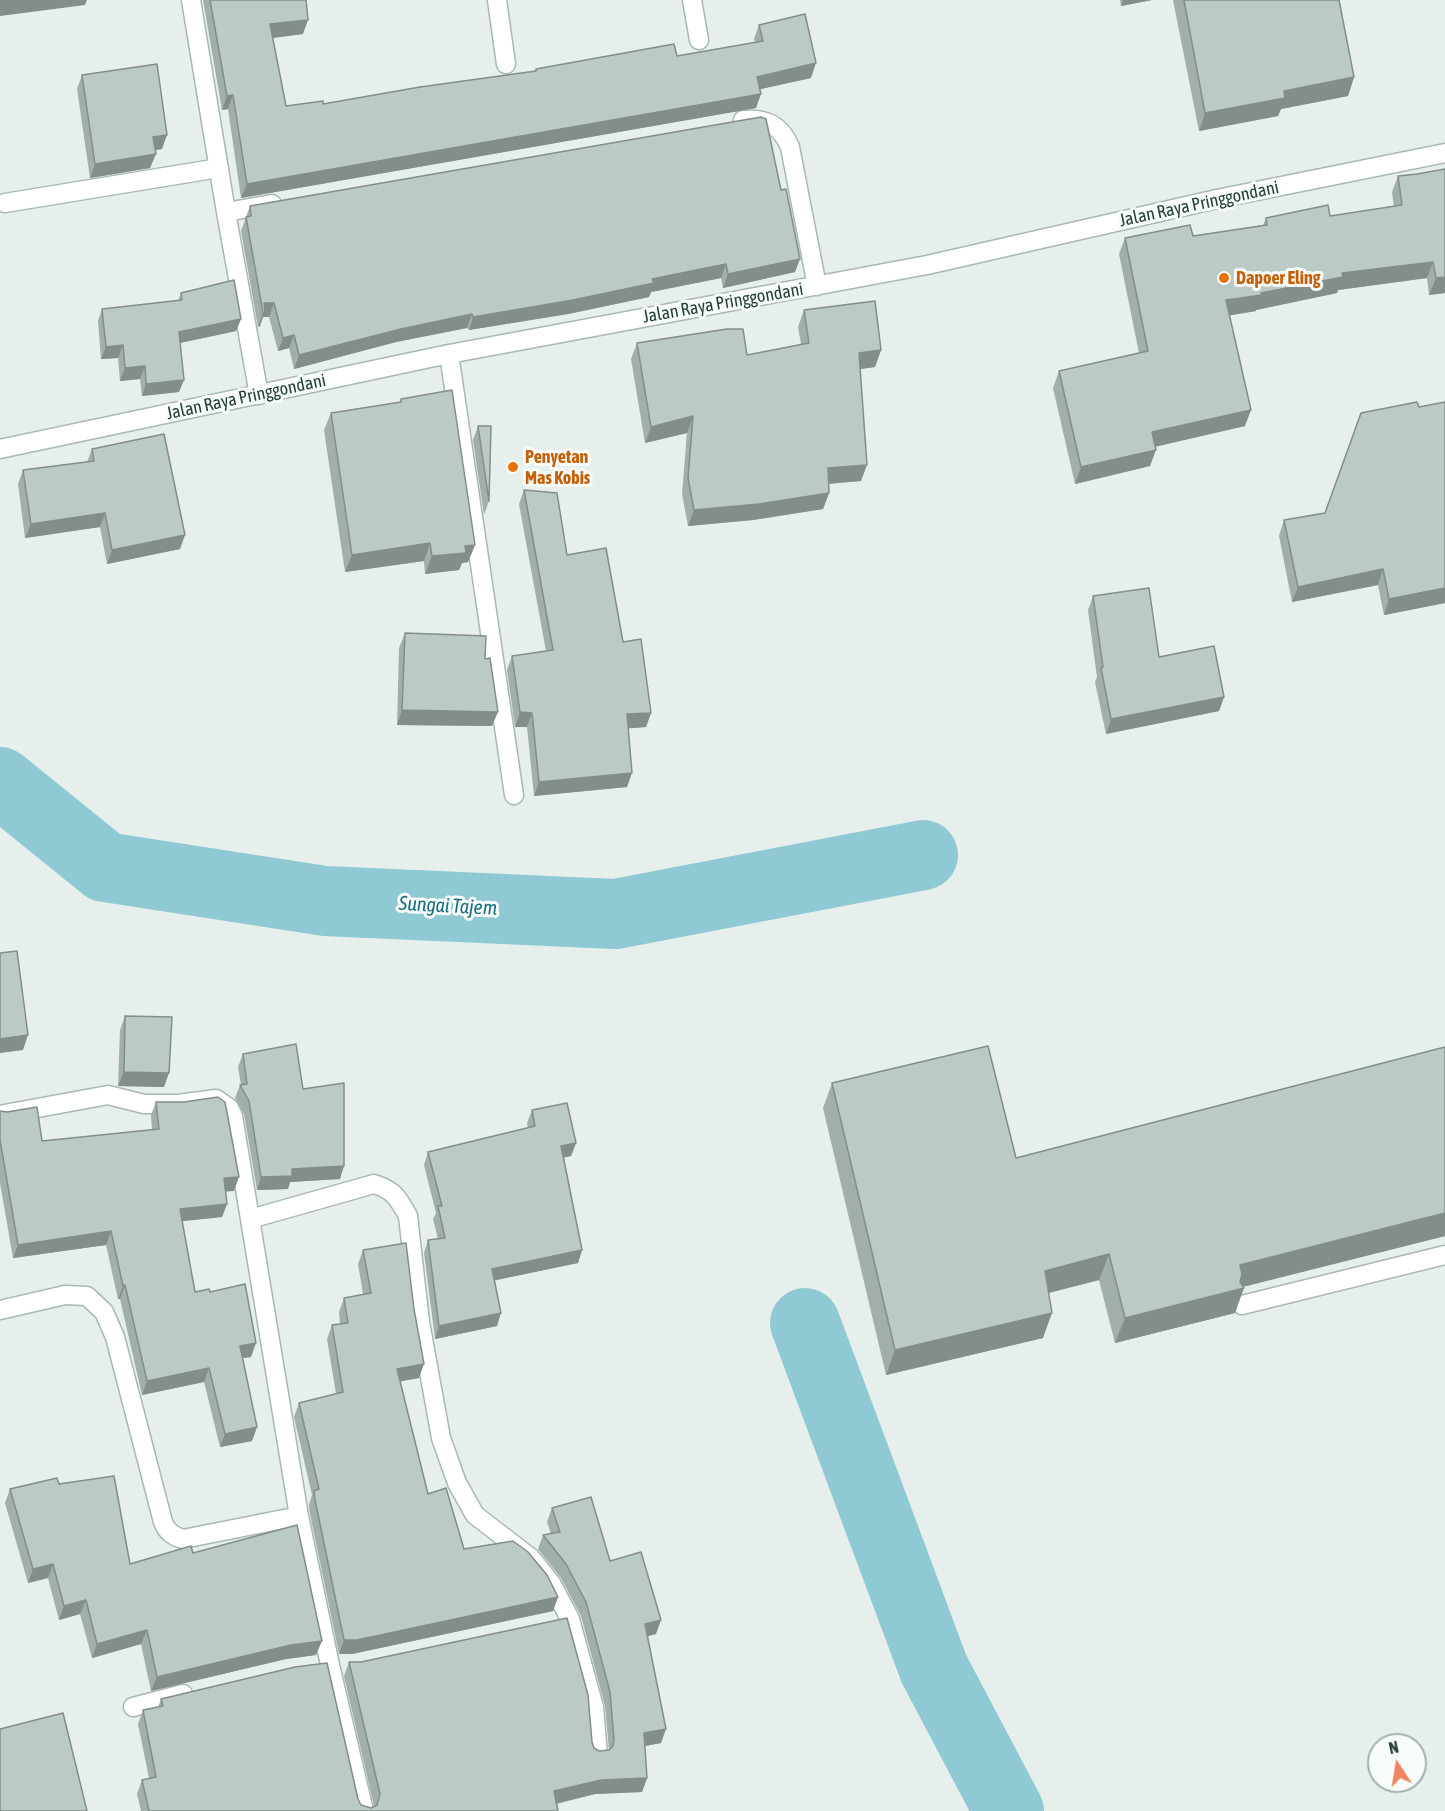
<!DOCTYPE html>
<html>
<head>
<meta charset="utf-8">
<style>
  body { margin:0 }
  #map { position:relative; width:1445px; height:1811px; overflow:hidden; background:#e6efeb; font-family:"Asap Condensed",sans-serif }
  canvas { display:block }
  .north { position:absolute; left:1367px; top:1733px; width:60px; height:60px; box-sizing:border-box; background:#f7fbf9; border:2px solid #a3b1ad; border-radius:50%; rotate:348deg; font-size:16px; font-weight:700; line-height:24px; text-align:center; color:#24423a }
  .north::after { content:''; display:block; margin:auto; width:21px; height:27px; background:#f4845f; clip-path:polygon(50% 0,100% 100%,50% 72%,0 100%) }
</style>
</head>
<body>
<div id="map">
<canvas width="1445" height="1811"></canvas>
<div class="north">N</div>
</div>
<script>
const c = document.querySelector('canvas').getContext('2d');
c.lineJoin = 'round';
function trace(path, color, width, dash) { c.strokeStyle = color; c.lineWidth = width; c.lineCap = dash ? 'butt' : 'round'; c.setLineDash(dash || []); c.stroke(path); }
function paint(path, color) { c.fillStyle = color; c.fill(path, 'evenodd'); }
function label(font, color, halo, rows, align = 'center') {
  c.font = font + ' "Asap Condensed",sans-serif'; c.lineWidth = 6; c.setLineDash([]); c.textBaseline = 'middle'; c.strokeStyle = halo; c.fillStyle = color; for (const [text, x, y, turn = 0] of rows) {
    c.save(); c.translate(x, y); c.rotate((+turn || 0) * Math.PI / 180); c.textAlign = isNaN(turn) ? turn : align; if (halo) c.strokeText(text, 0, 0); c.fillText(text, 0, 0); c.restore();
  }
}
trace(new Path2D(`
  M0,782L105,867L325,901L615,914L923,855
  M805,1323L934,1669L1009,1811`), '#8ec9d4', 70);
const lane = new Path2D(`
  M5,203L219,168
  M1242,1305L1445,1255`);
const street = new Path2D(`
  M191,0L226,212L259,395
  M497,0L506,64
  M692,0L699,40
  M743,120C766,118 781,125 790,147L817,286
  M226,212L272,204
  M449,354L514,795
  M0,449L449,354L927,265L1217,199L1445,153
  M0,1115L108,1095L144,1104H178L216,1099L229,1108L233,1116L299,1516
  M250,1219L374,1184C394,1190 398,1198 408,1216L420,1322L441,1438L457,1483L475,1515L531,1558L551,1583L570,1619L594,1707L598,1755
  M0,1310L65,1295L87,1296L104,1312L115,1337L163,1522C167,1532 173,1536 183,1539L299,1516L330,1665L364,1811
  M133,1707L183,1694`);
trace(lane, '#a8b8b2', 21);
trace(street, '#a8b8b2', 21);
trace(lane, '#fff', 18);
trace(street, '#fff', 18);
paint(new Path2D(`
  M203,0H306L303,34L272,38L286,106L323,104L535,71L536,69L677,56L755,42L754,39L759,25L811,78L760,89L756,108L241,198L228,109L222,110Z
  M1120,0H1152L1121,6Z
  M1173,0H1339L1354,77L1348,96L1281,109L1278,116L1199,131Z
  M82,75L162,149L155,150L150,168L90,178L77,89Z
  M1445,169V293L1429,295L1427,278L1338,290L1337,293L1256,310V311L1230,315L1245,426L1155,446L1150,466L1075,484L1053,388L1059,371L1139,353L1119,254L1125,238L1193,236L1263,225L1266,218L1330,216L1394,207L1392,192L1398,176L1417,174Z
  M250,206L795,272L723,288L721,278L651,292L649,297L568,314L469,330L467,328L396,342L294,369L289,348L278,351L269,317H263L260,326L258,327L241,231Z
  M181,293L241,319L236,331L180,343L179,392L142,396L140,379L120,381L118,358L101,359L98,321L102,309L178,301Z
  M804,310L881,350L875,367L860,369L861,481L829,484V493L823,509L753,520L688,526L682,494L687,433L645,443L631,359L637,343L747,355L801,344L798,327Z
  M401,399L475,545L468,562L462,563L459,570L425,574L424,561L345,572L324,430L331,413L400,402Z
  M1419,407L1445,603L1384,615L1378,585L1292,602L1279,536L1284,520L1325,513Z
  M478,426L489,501L484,515L473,440Z
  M92,449L180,549L107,564L100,527L25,538L18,484L23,470L87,462Z
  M524,490L567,555L623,642L651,713L646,727L628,728L627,787L534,796L527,727H515L507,670L512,656L546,651L519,504Z
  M1093,596L1159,657L1224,697L1219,711L1106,734L1095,682L1097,677L1088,610Z
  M405,633L485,659L492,726L397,725L399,648Z
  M125,1016L164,1087L118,1086L120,1030Z
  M1445,1047V1236L1243,1287L1235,1313L1115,1343L1099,1280L1049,1293L1043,1338L886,1375L823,1108L832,1083L1016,1158Z
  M243,1054L303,1089L340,1179L290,1182L288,1189L257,1190L244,1114L235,1098L240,1085H241L238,1067Z
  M156,1102L234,1191H226L227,1204L222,1217L182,1221L195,1292H210L251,1357L242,1358L257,1427L252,1441L220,1447L204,1382L142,1395L120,1299H118L106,1245L13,1258L0,1183V1111L42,1141L152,1130L151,1115Z
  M532,1110L576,1143L571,1156L564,1157L582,1250L578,1263L495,1280L497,1326L435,1339L424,1253L428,1240L438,1239L433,1219L436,1213L424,1165L428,1152L528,1128L527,1123Z
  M363,1250L419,1378L400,1381L428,1494L464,1549L558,1597L553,1611L352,1654H339L310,1514L309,1505L312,1495L294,1417L299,1403L336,1394L327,1339L332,1325L340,1324L339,1312L344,1298L363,1294L358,1264Z
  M59,1484L130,1564L193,1553L316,1655L286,1659L151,1691L141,1644L92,1658L80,1614L59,1620L48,1578L28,1583L5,1503L10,1489Z
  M552,1508L610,1561L656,1634L648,1636L661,1743L645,1746L647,1778L642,1792L595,1794L557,1804L558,1811H141L137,1794L142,1780L149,1778L138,1724L143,1710L158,1707L161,1699L358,1799L361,1805L371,1808L374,1806L344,1676L349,1662L592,1742L594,1748L599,1751L609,1750L605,1706L581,1616L561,1578L538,1549L543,1535L551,1534L547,1522Z`), '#a1aea9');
paint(new Path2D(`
  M0,0H87L85,5L0,16Z
  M1123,0H1152L1121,6Z
  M308,20L303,34L265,39L270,24Z
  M816,63L811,78L752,91L757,77Z
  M1354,77L1348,96L1281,109L1278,116L1199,131L1205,113L1284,91Z
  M761,94L756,108L241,198L247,184Z
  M233,95L228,109L222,110L227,96Z
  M167,135L162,149L148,151L153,137Z
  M156,154L150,168L90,178L95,164Z
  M800,259L795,272L723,288L728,274Z
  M1433,262L1427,278L1338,290L1337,293L1256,310V311L1220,317L1226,300L1342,273Z
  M726,264L721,278L651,292L649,297L568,314L469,330L473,317L652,279Z
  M1445,277V293L1429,295L1436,278Z
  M264,303H274L269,317H263L260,326L258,327L263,313Z
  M472,314L467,328L396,342L294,369L299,355L401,329Z
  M241,319L236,331L175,344L179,332Z
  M294,335L289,348L278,351L283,338Z
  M123,345L118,358L101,359L106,347Z
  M881,350L875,367L853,370L859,353Z
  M145,366L140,379L120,381L125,368Z
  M184,380L179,392L142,396L146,384Z
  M1251,410L1245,426L1146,449L1152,432Z
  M693,416L687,433L645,443L651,427Z
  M1156,450L1150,466L1075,484L1081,467Z
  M867,465L861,481L823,484L828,468Z
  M829,493L823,509L753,520L688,526L694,510Z
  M105,513L100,527L25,538L31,524Z
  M185,535L180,549L107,564L112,550Z
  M430,543L424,561L345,572L352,555Z
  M475,545L468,562L462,563L459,570L425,574L432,556L465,546Z
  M1383,569L1378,585L1292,602L1298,587Z
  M1445,588V603L1384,615L1389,599Z
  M1224,697L1219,711L1106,734L1111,719Z
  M402,710L498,712L492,726L397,725Z
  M520,712L532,713L527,727H515Z
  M651,713L646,727L621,729L627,714Z
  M632,773L627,787L534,796L539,782Z
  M28,1035L23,1050L0,1053V1039Z
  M124,1072L169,1073L164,1087L118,1086Z
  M576,1143L571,1156L557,1159L561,1146Z
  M344,1166L340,1179L290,1182L288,1189L257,1190L261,1177L292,1169Z
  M239,1177L234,1191L219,1192L224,1178Z
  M227,1204L222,1217L175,1222L180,1209Z
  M1445,1213V1236L1230,1290L1240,1265Z
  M111,1231L106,1245L13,1258L18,1245Z
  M582,1250L578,1263L487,1282L492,1269Z
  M1109,1254L1099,1280L1036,1296L1045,1271Z
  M125,1285L120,1299H118L123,1286Z
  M1244,1288L1235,1313L1115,1343L1125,1318Z
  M501,1313L497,1326L435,1339L439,1326Z
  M1052,1313L1043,1338L886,1375L895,1350Z
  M256,1343L251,1357L235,1359L240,1346Z
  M424,1364L419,1378L392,1383L397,1369Z
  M209,1368L204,1382L142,1395L147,1381Z
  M257,1427L252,1441L220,1447L225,1434Z
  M53,1564L48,1578L28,1583L33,1569Z
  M558,1597L553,1611L352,1654H339L344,1640Z
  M86,1600L80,1614L59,1620L64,1606Z
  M661,1620L656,1634L640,1638L645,1624Z
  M147,1630L141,1644L92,1658L97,1644Z
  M322,1641L316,1655L286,1659L151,1691L157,1677L291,1645Z
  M666,1729L661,1743L639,1747L644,1733Z
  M647,1778L642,1792L595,1794L549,1805L554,1791L601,1780Z`), '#838d89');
const building = new Path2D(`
  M210,0H306L308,20L270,24L286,106L323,101V104L420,87L536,71V69L674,44L677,56L763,41L759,25L805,14L816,63L757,77L761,94L247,184L233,95L227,96Z
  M1184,0H1339L1354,77L1284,91L1285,98L1205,113Z
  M157,64L167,135L153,137L156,154L95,164L82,75Z
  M761,117L766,119L781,190L786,189L800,259L728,274L726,264L652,279L654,283L573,300L473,317L472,314L401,329L299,355L294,335L283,338L274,303H264L265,313H263L246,217L251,216L250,206Z
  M1445,169V277L1436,278L1433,262L1342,273L1343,277L1261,293L1262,295L1226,300L1251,410L1152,432L1156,450L1081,467L1059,371L1148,351L1125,238L1190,225L1193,236L1267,225L1266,218L1328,205L1330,216L1402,205L1398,176L1417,174Z
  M234,280L241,319L179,332L184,380L146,384L145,366L125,368L123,345L106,347L102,309L182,300L181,293Z
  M875,301L881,350L859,353L867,465L828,468L829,493L759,504L694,510L688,478L693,416L651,427L637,343L727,329H743L747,355L809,343L804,310Z
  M452,390L475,545L465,546L466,553L432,556L430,543L352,555L331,413L401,402V399Z
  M1417,402L1419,407L1445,402V588L1389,599L1383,569L1298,587L1284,520L1325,513L1361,413Z
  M478,426H491L489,501Z
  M164,434L185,535L112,550L105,513L31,524L23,470L94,461L92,449Z
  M524,490L557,493L567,555L606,548L623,642L641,639L651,713L627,714L632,773L539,782L532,713L520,712L512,656L553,650Z
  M1149,588L1159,657L1214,646L1224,697L1111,719L1101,668L1103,667L1093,596Z
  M405,633L486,636L485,659L490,658L498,712L402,710Z
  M17,951L28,1035L0,1039V953Z
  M125,1016L172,1017L169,1073L124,1072Z
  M296,1044L303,1089L344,1083V1166L292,1169V1176L261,1177L249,1101L240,1085L247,1084L243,1054Z
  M988,1046L1016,1158L1445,1047V1213L1240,1265L1242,1274L1240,1282L1244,1288L1125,1318L1109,1254L1045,1271L1052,1313L895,1350L832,1083Z
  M218,1097L225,1102L239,1177L224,1178L227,1204L180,1209L195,1292L209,1289L210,1292L245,1284L256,1343L240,1346L257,1427L225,1434L209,1368L147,1381L125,1285L123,1286L111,1231L18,1245L0,1140V1111L7,1112L37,1107L42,1141L159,1129L156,1102H184Z
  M567,1103L576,1143L561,1146L582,1250L492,1269L501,1313L439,1326L428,1240L445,1238L438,1206H442L428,1152L535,1126L532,1110Z
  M406,1243L414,1309L424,1364L397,1369L428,1494L446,1488L464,1549L513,1541L528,1552L547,1575L558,1597L357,1640H344L315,1500L314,1491L319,1489L299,1403L343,1392L332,1325L348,1323L344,1298L371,1293L363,1250Z
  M114,1476L130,1564L191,1546L193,1553L297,1525L322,1641L291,1645L157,1677L147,1630L97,1644L86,1600L64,1606L53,1564L33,1569L10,1489L57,1478L59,1484Z
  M591,1497L610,1561L641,1552L661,1620L645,1624L666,1729L644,1733L647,1778L601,1780L554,1791L558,1811H149L142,1780L156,1777L143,1710L163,1706L161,1699L295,1667L327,1663L358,1799L361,1805L371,1808L377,1805L380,1794L349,1662H361L567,1618L588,1695L592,1742L594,1748L599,1751L609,1750L613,1746L614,1740L610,1692L586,1602L566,1564L543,1535L560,1532L552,1508Z
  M63,1713L87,1811H0V1729Z`);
paint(building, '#bbcac4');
trace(building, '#838d89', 1.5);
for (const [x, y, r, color] of [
  [1224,278,6,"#e8710a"],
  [513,467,6,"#e8710a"]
]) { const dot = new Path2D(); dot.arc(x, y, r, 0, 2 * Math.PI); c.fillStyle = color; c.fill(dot); trace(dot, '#f7fbf9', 2); }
label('18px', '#24423a', '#f7fbf9', [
  ["Jalan Raya Pringgondani",1199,204,-12],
  ["Jalan Raya Pringgondani",723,303,-10],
  ["Jalan Raya Pringgondani",246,397,-12]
]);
label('bold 18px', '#c56008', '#f7fbf9', [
  ["Dapoer Eling",1236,278],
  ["Penyetan",525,457],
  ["Mas Kobis",525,478]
], 'left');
label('italic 20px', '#1c6f80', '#f7fbf9', [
  ["Sungai Tajem",448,906,3]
]);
</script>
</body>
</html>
